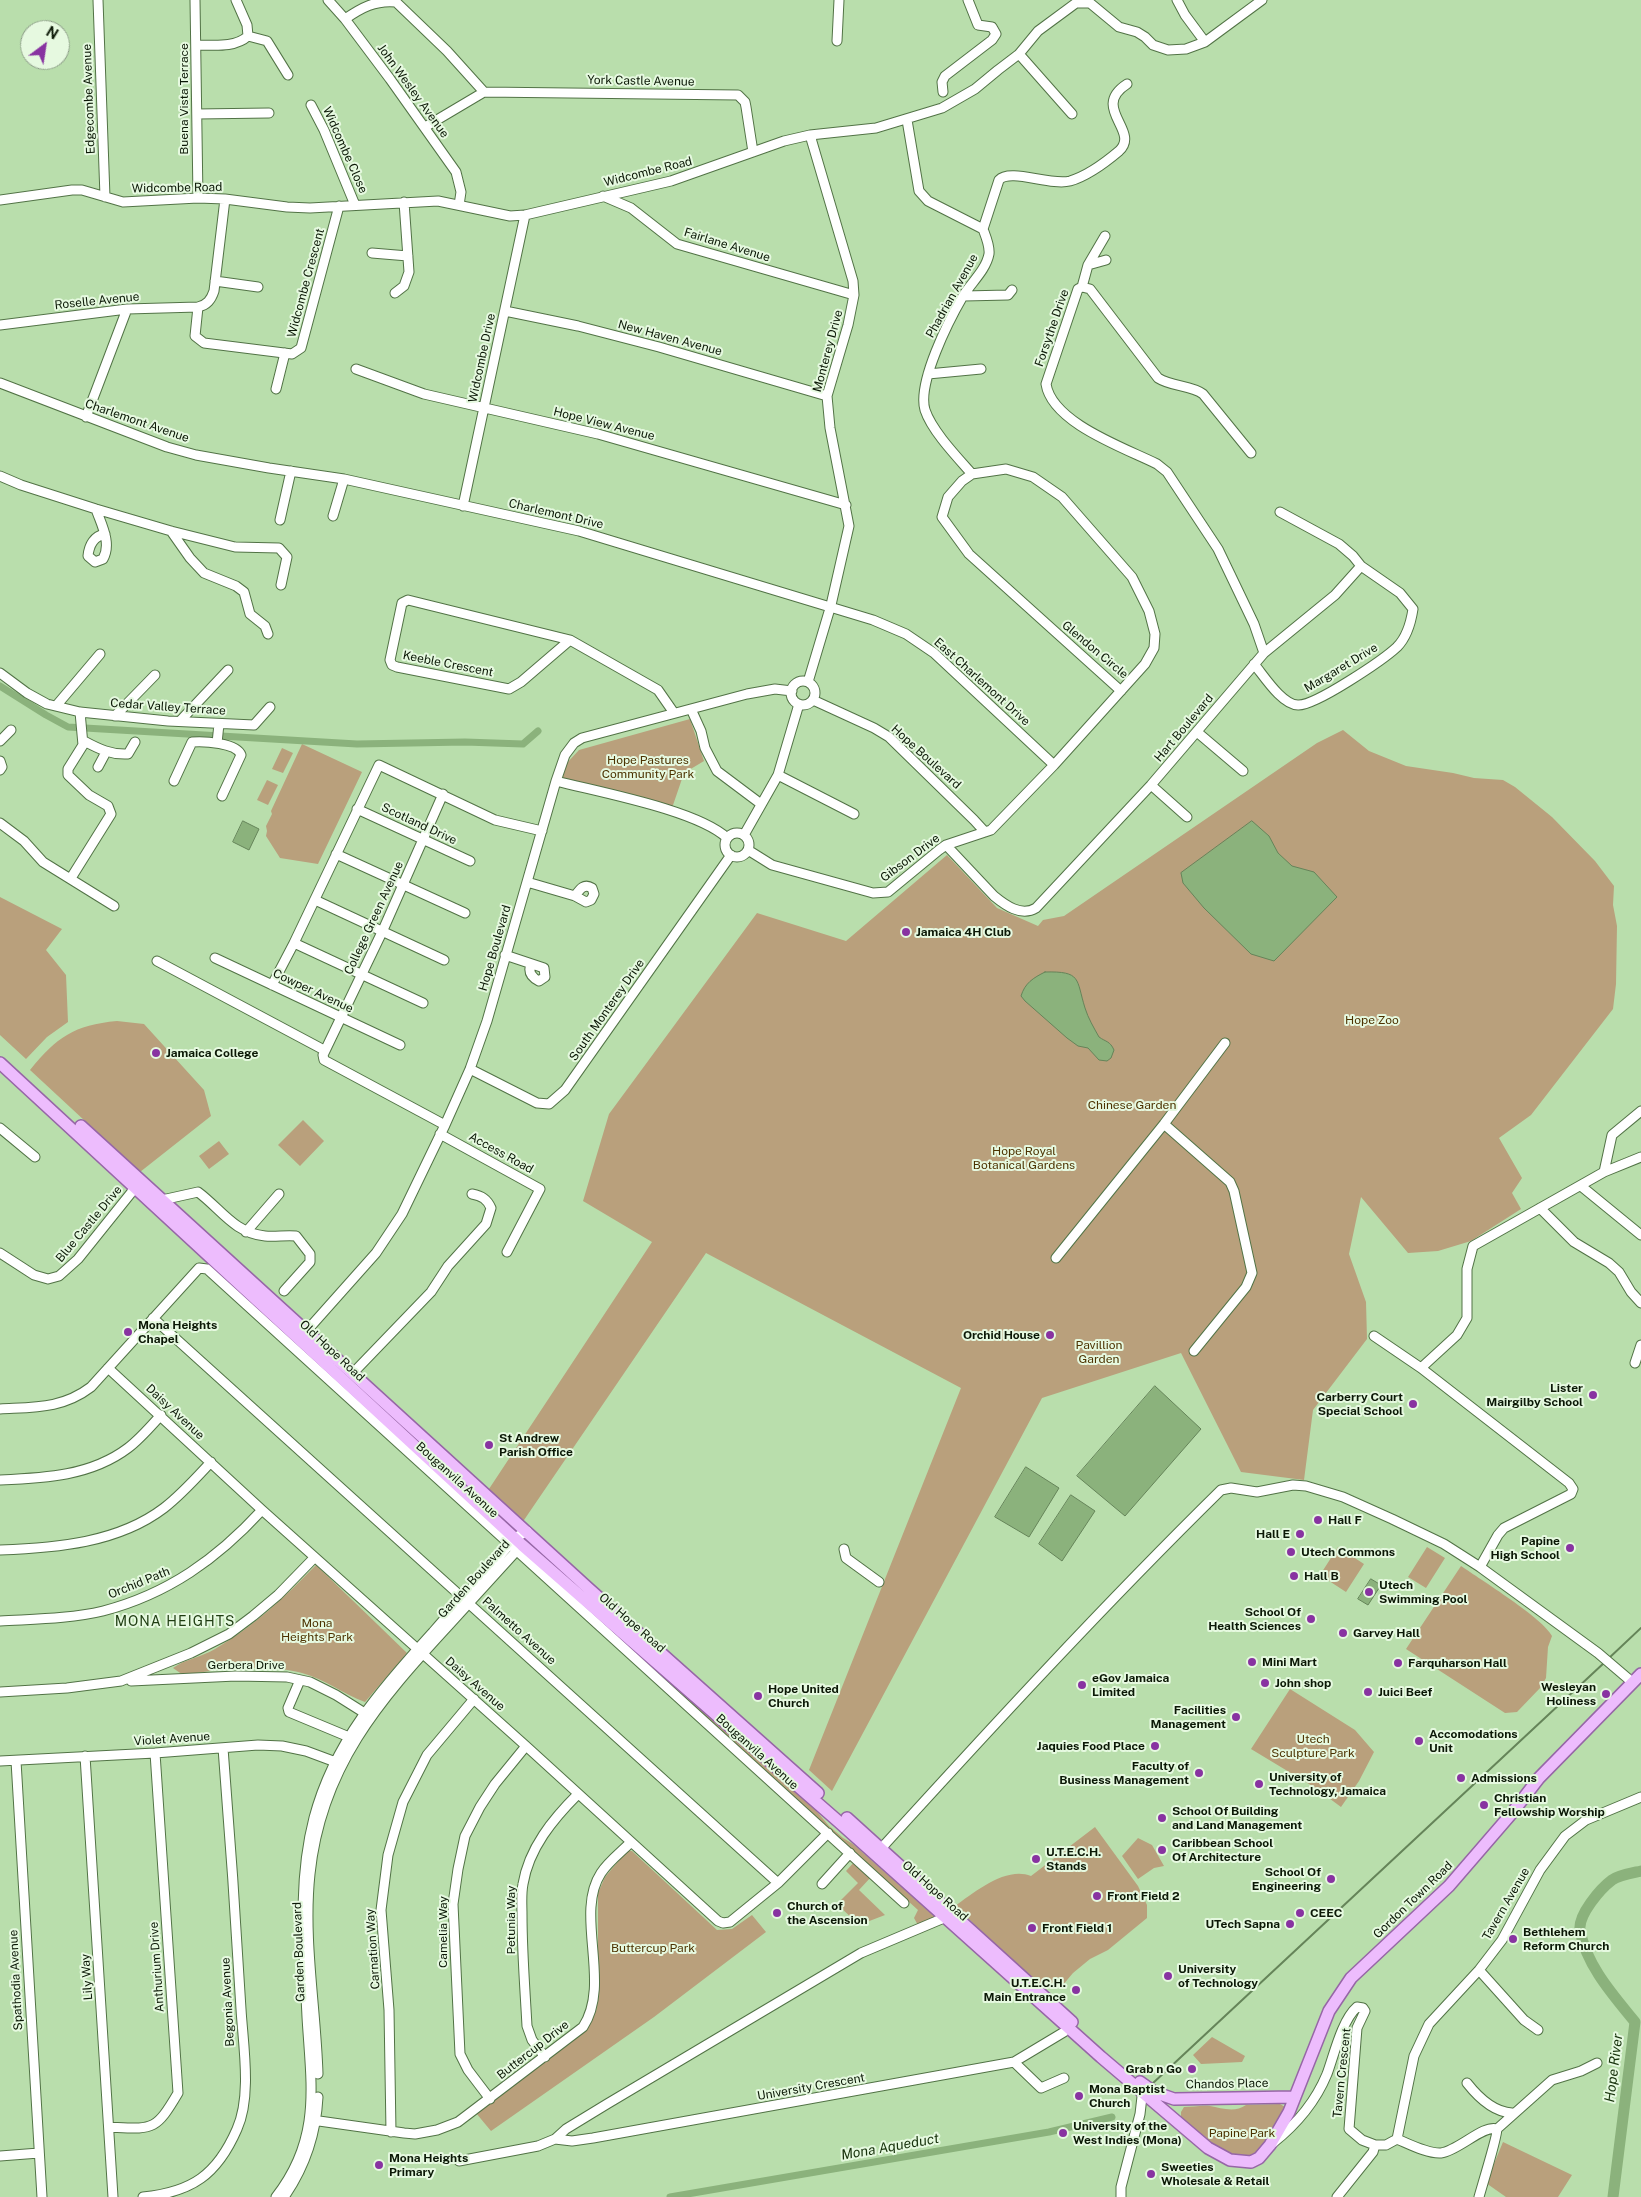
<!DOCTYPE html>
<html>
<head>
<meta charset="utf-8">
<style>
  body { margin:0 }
  #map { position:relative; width:1641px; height:2197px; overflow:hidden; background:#b9deac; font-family:"Public Sans",sans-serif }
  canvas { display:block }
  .north { position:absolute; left:20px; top:20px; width:50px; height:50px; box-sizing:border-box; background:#e6f9e0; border:1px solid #8e9f89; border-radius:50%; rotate:31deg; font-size:14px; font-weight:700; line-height:20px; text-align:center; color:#0b1806 }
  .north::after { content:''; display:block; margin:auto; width:18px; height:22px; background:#8833a1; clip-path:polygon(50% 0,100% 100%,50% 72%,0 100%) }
</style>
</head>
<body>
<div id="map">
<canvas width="1641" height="2197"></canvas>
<div class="north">N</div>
</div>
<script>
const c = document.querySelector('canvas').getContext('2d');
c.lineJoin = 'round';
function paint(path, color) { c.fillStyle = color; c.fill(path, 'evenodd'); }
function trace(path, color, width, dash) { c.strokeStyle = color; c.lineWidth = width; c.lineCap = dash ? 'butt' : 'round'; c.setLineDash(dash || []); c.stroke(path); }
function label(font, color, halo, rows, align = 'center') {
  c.font = font + ' "Public Sans",sans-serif'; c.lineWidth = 4; c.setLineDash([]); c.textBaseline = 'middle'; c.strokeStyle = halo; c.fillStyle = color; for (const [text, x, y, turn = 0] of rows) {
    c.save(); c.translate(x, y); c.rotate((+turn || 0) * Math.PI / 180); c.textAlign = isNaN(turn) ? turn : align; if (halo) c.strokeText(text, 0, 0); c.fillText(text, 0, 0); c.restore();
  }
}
paint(new Path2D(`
  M690,719L704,761L684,773L672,808L562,780L566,764L579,750Z
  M1343,730L1369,751L1406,766L1453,773L1474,778L1503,780L1515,787L1552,817L1595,861L1614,886L1613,905L1617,926L1616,984L1613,1009L1531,1115L1499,1138L1522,1178L1512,1193L1521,1209L1471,1241L1438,1251L1408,1253L1361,1197L1349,1254L1366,1302L1367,1339L1313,1410L1304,1480L1241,1472L1181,1353L1042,1398L832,1791L809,1770L961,1388L706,1253L522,1523L487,1492L652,1242L583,1201L609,1114L757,913L846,941L947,855L997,908L1038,926L1043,920L1064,916L1317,743Z
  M302,744L362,772L318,864L280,858L266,836L267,831L266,826L272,814L271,811Z
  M282,748L293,753L283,773L272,769Z
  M267,780L278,785L268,805L257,800Z
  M0,897L62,929L46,950L66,975L68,1022L47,1037L26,1059L0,1035Z
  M117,1021L144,1024L204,1090L211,1116L140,1172L30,1070C57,1037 74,1025 117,1021Z
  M303,1120L324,1141L300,1166L278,1145Z
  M219,1141L229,1154L209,1169L199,1156Z
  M1338,1547L1364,1564L1346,1592L1320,1575Z
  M1427,1547L1445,1558L1426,1588L1408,1577Z
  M522,1553L605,1621L814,1808L829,1826L843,1838L853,1844L930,1912L934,1916V1920L919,1927L914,1918L918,1910Z
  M316,1565L407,1653L365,1702C343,1694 325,1679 302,1673C268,1663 217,1669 183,1675L173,1668C185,1659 202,1657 215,1649C254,1626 285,1597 316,1565Z
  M1461,1566C1480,1579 1544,1619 1552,1636L1548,1647L1546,1678L1541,1687L1517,1712L1505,1713L1406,1649Z
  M1290,1689L1355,1730L1374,1752L1359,1781L1341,1807L1314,1787L1251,1749Z
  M1095,1827L1138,1886L1147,1905V1918L1108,1950L1090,1959L1073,1973L1062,1986L1055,1980L1049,1986L1044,1981L1039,1985L955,1906C975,1892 1006,1866 1031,1876Z
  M1138,1838L1152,1845L1164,1866L1154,1868L1138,1879L1122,1856Z
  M627,1851H632L717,1930L732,1929L752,1915L766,1932L654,2017L491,2131L476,2113L582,2033L596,2011L598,2000V1893L605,1877Z
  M855,1861L871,1877L859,1890L885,1915L859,1925L837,1904L858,1883L846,1871Z
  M1212,2037L1245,2056L1242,2062L1201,2064L1193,2055Z
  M1280,2104L1285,2107L1286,2114C1278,2125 1270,2143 1259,2151C1232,2173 1200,2135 1181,2118V2112L1184,2107C1192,2107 1202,2105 1210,2106C1221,2108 1235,2113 1246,2105Z
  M1503,2142L1572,2175L1558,2197H1506L1486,2183Z`), '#b9a07c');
const water = new Path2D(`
  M243,821L259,829L249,850L233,842Z
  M1252,821L1269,836L1278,853L1292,866L1314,872L1337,897L1274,961L1251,954L1204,908L1183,883L1181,873Z
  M1045,972C1082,971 1076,979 1085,1008C1088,1018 1094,1028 1099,1037C1106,1042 1110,1041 1114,1050L1111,1058L1107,1061L1099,1060L1088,1048L1078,1046L1067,1038L1025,1001L1021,996C1025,983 1033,978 1045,972Z
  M1155,1386L1201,1429L1125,1516L1077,1476Z
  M1026,1467L1059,1488L1029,1537L995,1517Z
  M1071,1495L1095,1511L1062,1561L1039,1544Z
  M1371,1579L1381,1585L1368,1605L1358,1599Z`);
paint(water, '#8bb27c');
trace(water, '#658459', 1);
trace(new Path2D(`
  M1608,1659L1641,1628
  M1152,2084L1605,1662`), '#658459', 2);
trace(new Path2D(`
  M0,686L46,715L68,727L357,744L465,742L523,744L538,731
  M670,2197L1049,2132L1112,2117`), '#8bb27c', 7);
trace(new Path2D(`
  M1613,2197L1635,2022C1613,1995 1586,1965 1580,1930C1578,1915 1600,1889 1612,1880C1619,1875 1632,1873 1641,1871`), '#8bb27c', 11);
const minor = new Path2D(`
  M98,0L105,197
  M195,0L198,198
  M328,0L345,19L390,79L456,172L461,192L459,205
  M1177,0L1185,15L1205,42
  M345,19C361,8 375,0 396,2L447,51L484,92
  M248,36L267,41L288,75
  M837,41L839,0
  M197,45C214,45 235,48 248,36L247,25L236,0
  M1019,54L1072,114
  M484,92L738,95L745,102L746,107L753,152
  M943,92L942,82L945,76L992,40L996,34L992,27L978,25L968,0
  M311,105L324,130L355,205
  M197,114L269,113
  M907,120L919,191L928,201L983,229C986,237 990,246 989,254C986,270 971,283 963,296C949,320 917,383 925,410C932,431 957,457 972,474
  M425,127L484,92
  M603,196L631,208L677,244L854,295
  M225,199L214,291C211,300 207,305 198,307L195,336L204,343L292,354L301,348L339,206
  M0,200L72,190H82L123,202L198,198L225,199L287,207L310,208L438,201L510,216L525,215L671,181L784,141L810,135L876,128L942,108L975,89L998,70L1019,54L1038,31L1076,3H1090L1119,27L1137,32L1145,37L1153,45L1168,50L1186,49L1205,42L1262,0
  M983,229L999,180C1010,168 1050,186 1070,181C1087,176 1106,162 1119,151C1141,131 1090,108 1127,84
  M372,253L408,256
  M1088,265L1105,236
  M215,281L258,287
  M1082,287L1088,265L1106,260
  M395,293L404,286L409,272L404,202
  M964,296L1008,295L1012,290
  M505,311L578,326L659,347L827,396
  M0,325L127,309L198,307
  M356,369L424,394L598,434L846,505
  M928,374L981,369
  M0,383L167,447L196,455L269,468L344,479L579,531L873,620L906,634L934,653L1054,765
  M276,389L285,353
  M86,417L127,309
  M1251,453L1203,394C1191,385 1172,387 1158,378L1090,289L1082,287L1078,289L1046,384C1052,423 1125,448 1157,464L1167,472L1218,549L1254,624L1264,653
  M0,476L21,485L96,509L171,531L235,547L279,548L287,557L281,585
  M463,506L525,215
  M96,509C101,524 112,543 103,559L95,562L88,556C89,545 94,536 105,534
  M333,516L344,479
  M280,520L291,471
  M171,531L190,558L204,573L236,586L244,592L250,614L265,626L268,634
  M570,640L521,682L509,689L397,667L392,665L390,660L402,603L408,600L570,640L658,690L674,713
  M1254,664C1264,676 1282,705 1298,705C1315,706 1383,660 1397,647C1407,637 1411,622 1413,609L1400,593L1361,566L1353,556L1339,544L1280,512
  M0,673L27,693L47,704L80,712L168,721L254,725L270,707
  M791 693a12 12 0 1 1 24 0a12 12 0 1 1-24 0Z
  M808,682L831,605L849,526L830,428L827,396L848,325L854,295L853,281L810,135
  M813,700L874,728L889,737L974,820L985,832
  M56,706L100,654
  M691,709L701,731L705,748L717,771L761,804
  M115,716L155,675
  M180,721L228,670
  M1197,732L1243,771
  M0,741L11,730
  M84,741C99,749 111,755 128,754L135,742
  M217,743L219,724
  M0,761L2,767L0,770
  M98,767L106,752
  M778,775L854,814
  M174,781L192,742C204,741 237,743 241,755L222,796
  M556,781C598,792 697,810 727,838
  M1151,785L1187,817
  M443,794L383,930L323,1055L324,1060L445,1125
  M357,809L470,861
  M0,823L24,841L43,862L114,906
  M725 845a12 12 0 1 1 24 0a12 12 0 1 1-24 0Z
  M744,835L778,775L799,704
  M946,845L994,896C1005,905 1021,917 1036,908L1151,785L1264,653L1335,595L1361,566
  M748,850L772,865L873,893L888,892L939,850L946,845L991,830L1054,765L1145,664L1154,648L1155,634L1149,611L1132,577L1062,497L1033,477L1006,469L972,474L962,481L948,497L942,517L969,554L1121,691
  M336,854L465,913
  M71,878L111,814L108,806L89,795L68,775V769L83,745L80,712
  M527,882L575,896L586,902L591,900L594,894L592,888C584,883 580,889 575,896
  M315,900L444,960
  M294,943L423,1003
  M505,955L544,968L545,977L539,981C531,977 528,972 531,964
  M215,958L400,1045
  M157,961L324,1050
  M272,985L294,943L379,765L495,820L542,831
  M470,1069L537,1103L549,1104L565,1090L731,855
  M1164,1124L1230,1182L1234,1191L1252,1273L1246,1287L1194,1351
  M0,1128L35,1157
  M440,1134L540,1189L507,1252
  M1604,1172L1612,1135L1641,1111
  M1581,1186L1641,1235
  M162,1200L198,1192C221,1209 234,1233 265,1236C275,1237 286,1235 296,1236L310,1254V1262L284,1291
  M1540,1208L1574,1242L1609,1263L1619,1272L1631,1292L1641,1303
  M246,1232L279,1194
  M0,1253L34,1275L48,1279L59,1276L78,1259L139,1183
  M1056,1258L1164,1124L1225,1043
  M153,1318L778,1883
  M303,1335L376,1253L402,1214L445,1125L470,1069L487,1021L556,781L565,755L574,743L582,738L747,694L775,689L792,691
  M1374,1336L1421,1368L1569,1483L1573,1489L1571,1494L1504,1528L1498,1535L1480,1567
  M1635,1363L1641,1345
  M108,1368L262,1510L526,1746L718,1921L723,1923L730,1922L778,1883L828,1833
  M1421,1368L1457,1335L1467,1318V1269L1473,1246L1604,1172L1641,1157
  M353,1373L431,1292L448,1266L486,1224L491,1208C487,1199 482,1196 472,1194
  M0,1409C34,1407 62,1409 91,1387L199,1268L207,1269L904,1903
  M0,1480C45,1478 91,1476 128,1448C140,1439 151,1426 161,1415
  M844,1549L846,1558L879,1582
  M0,1550C56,1548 118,1543 164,1508C182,1494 196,1478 211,1462
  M0,1621C33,1619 70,1619 103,1611C168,1594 217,1559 262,1510
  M300,1680L288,1708L289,1712L349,1737
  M131,1681L236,1676L287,1677L310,1682L336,1695L363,1712
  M0,1692L67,1688L121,1681L191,1653L229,1634L253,1616L278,1595L314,1558
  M85,1756L113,2197
  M0,1761L155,1753L258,1745L282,1746L306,1751L341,1764
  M16,1761L42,2197
  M877,1853C989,1730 1102,1607 1221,1490L1231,1488L1257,1492L1293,1485L1306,1486L1343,1497L1392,1519L1444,1544L1480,1567L1598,1653L1632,1682
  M822,1884L850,1853
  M1479,1970L1524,2020L1538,2030
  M545,2057L532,2040L527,2026C525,1989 522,1952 522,1915C522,1905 521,1894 523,1884C529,1848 553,1819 578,1794
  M1014,2062L1041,2088L1064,2078
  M318,2074C316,2008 303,1940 310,1874C321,1767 379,1701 449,1625C473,1599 496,1573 520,1547
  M1467,2083C1478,2097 1493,2112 1512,2113
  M490,2099L468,2070L460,2054L453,1904L458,1869L465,1836L480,1807L495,1784L526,1746
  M312,2120L404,2133L415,2134L437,2130L458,2122L583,2027C612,1983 574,1914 601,1873C608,1862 621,1852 630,1843
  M109,2127C153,2129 155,2132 178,2093L155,1753
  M1497,2129L1552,2080L1581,2071L1597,2063
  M391,2132L389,2010L381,1910L388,1855L403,1802L427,1755L474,1699
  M555,2139L572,2141L593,2138L1014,2062L1064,2032
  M1397,2139L1414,2056L1429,2024L1479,1970L1502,1940L1540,1870L1565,1836L1586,1820L1641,1797
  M1273,2143C1297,2124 1315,2103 1327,2074C1334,2055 1342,2020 1357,2007L1363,2008L1365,2011L1357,2028L1349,2129L1362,2140L1375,2145L1373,2152L1337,2197
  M1375,2145H1386L1397,2139C1409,2144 1428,2154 1441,2153C1458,2151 1484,2124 1497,2129C1498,2134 1482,2186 1479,2197
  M0,2156L39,2153
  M459,2161L538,2146L555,2139L566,2129L607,2104L861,1953L951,1915
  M143,2197C192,2192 217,2175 237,2129C252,2096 243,2044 241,2009C236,1922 230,1835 223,1748
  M276,2197C322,2138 311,2085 307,2017C304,1950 297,1883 314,1818C334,1742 382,1688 433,1632C460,1601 488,1570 515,1538L527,1531
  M284,2197C305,2167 316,2134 318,2097
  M1121,2197V2187L1140,2114L1143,2088`);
const major = new Path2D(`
  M0,1063L522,1545L839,1822L1101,2057L1208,2148L1230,2160L1251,2162L1259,2158L1270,2145L1289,2112L1329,2011L1351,1978L1449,1886L1512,1813L1539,1778L1641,1674
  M81,1126L588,1588L818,1793
  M847,1818L1072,2022
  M1140,2082L1154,2092L1174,2099L1294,2097`);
trace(minor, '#527346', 11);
trace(major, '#9666a6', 14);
trace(minor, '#fff', 9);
trace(major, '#edbcfd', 11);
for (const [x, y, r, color] of [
  [906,932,5,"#8833a1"],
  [156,1053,5,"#8833a1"],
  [128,1332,5,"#8833a1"],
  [1050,1335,5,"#8833a1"],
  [1593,1395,5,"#8833a1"],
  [1413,1404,5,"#8833a1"],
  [489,1445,5,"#8833a1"],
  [1318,1520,5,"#8833a1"],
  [1300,1534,5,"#8833a1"],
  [1570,1548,5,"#8833a1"],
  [1291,1552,5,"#8833a1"],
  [1294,1576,5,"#8833a1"],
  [1369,1592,5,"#8833a1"],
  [1311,1619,5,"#8833a1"],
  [1343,1633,5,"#8833a1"],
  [1252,1662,5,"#8833a1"],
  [1398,1663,5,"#8833a1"],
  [1265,1683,5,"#8833a1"],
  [1082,1685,5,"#8833a1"],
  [1368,1692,5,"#8833a1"],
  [1606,1694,5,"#8833a1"],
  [758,1696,5,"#8833a1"],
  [1236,1717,5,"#8833a1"],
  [1419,1741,5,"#8833a1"],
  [1155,1746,5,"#8833a1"],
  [1199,1773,5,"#8833a1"],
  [1461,1778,5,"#8833a1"],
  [1259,1784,5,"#8833a1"],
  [1484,1805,5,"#8833a1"],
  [1162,1818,5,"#8833a1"],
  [1162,1850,5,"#8833a1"],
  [1036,1859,5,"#8833a1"],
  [1331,1879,5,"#8833a1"],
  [1097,1896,5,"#8833a1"],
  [777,1913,5,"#8833a1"],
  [1300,1913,5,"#8833a1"],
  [1290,1924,5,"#8833a1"],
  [1032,1928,5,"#8833a1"],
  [1513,1939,5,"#8833a1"],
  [1168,1976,5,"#8833a1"],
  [1076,1990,5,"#8833a1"],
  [1192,2069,5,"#8833a1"],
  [1079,2096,5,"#8833a1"],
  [1063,2133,5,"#8833a1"],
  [379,2165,5,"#8833a1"],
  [1151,2174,5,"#8833a1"]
]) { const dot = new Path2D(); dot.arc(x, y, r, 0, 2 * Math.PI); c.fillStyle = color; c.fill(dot); trace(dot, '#e6f9e0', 2); }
label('12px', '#0b1806', '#e6f9e0', [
  ["York Castle Avenue",641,81,1],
  ["John Wesley Avenue",413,91,54],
  ["Edgecombe Avenue",89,99,-92],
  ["Buena Vista Terrace",184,99,-90],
  ["Widcombe Close",345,150,66],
  ["Widcombe Road",648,172,-14],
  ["Widcombe Road",177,188,-1],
  ["Fairlane Avenue",727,245,17],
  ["Widcombe Crescent",306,283,-75],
  ["Phadrian Avenue",952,296,-61],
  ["Roselle Avenue",97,301,-6],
  ["Forsythe Drive",1052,328,-71],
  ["New Haven Avenue",670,338,15],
  ["Monterey Drive",828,351,-75],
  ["Widcombe Drive",482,358,-78],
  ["Charlemont Avenue",137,421,19],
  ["Hope View Avenue",604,424,14],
  ["Charlemont Drive",556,514,13],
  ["Glendon Circle",1095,650,40],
  ["Keeble Crescent",448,664,11],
  ["Margaret Drive",1341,668,-31],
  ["East Charlemont Drive",982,682,42],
  ["Cedar Valley Terrace",168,707,4],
  ["Hart Boulevard",1184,728,-50],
  ["Hope Boulevard",926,757,42],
  ["Scotland Drive",419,824,25],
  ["Gibson Drive",910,858,-37],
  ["College Green Avenue",374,918,-65],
  ["Hope Boulevard",495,948,-74],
  ["Cowper Avenue",313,991,25],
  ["South Monterey Drive",607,1010,-55],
  ["Access Road",501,1153,29],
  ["Blue Castle Drive",89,1224,-50],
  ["Old Hope Road",332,1351,43],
  ["Daisy Avenue",175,1412,43],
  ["Bouganvila Avenue",457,1480,42],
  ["Garden Boulevard",474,1579,-48],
  ["Orchid Path",139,1583,-22],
  ["Old Hope Road",632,1623,41],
  ["Palmetto Avenue",519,1631,42],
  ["Gerbera Drive",246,1665],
  ["Daisy Avenue",475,1684,41],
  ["Violet Avenue",172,1739,-4],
  ["Bouganvila Avenue",757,1752,42],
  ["Old Hope Road",935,1891,42],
  ["Gordon Town Road",1413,1900,-44],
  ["Tavern Avenue",1506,1904,-60],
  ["Petunia Way",511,1920,-90],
  ["Camelia Way",443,1932,-90],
  ["Carnation Way",373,1949,-94],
  ["Garden Boulevard",299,1952,-92],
  ["Anthurium Drive",157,1967,-94],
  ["Lily Way",87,1977,-94],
  ["Spathodia Avenue",16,1980,-93],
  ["Begonia Avenue",228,2002,-93],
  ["Buttercup Drive",533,2050,-38],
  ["Tavern Crescent",1342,2073,-84],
  ["Chandos Place",1227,2084,-1],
  ["University Crescent",811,2087,-10]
]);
label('12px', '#4c3200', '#e6f9e0', [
  ["Hope Pastures",648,760],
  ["Community Park",648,774],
  ["Hope Zoo",1372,1020],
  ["Chinese Garden",1132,1105],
  ["Hope Royal",1024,1151],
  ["Botanical Gardens",1024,1165],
  ["Pavillion",1099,1345],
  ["Garden",1099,1359],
  ["Mona",317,1623],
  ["Heights Park",317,1637],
  ["Utech",1313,1739],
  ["Sculpture Park",1313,1753],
  ["Buttercup Park",653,1948],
  ["Papine Park",1242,2133]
]);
label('bold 12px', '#0b1806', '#e6f9e0', [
  ["Jamaica 4H Club",916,932],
  ["Jamaica College",166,1053],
  ["Mona Heights",138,1325],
  ["Chapel",138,1339],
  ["Orchid House",1040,1335,"right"],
  ["Lister",1583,1388,"right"],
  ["Mairgilby School",1583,1402,"right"],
  ["Carberry Court",1403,1397,"right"],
  ["Special School",1403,1411,"right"],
  ["St Andrew",499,1438],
  ["Parish Office",499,1452],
  ["Hall F",1328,1520],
  ["Hall E",1290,1534,"right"],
  ["Papine",1560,1541,"right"],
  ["High School",1560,1555,"right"],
  ["Utech Commons",1301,1552],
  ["Hall B",1304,1576],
  ["Utech",1379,1585],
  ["Swimming Pool",1379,1599],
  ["School Of",1301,1612,"right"],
  ["Health Sciences",1301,1626,"right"],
  ["Garvey Hall",1353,1633],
  ["Mini Mart",1262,1662],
  ["Farquharson Hall",1408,1663],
  ["eGov Jamaica",1092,1678],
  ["Limited",1092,1692],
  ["John shop",1275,1683],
  ["Wesleyan",1596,1687,"right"],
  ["Holiness",1596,1701,"right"],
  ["Hope United",768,1689],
  ["Church",768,1703],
  ["Juici Beef",1378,1692],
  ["Facilities",1226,1710,"right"],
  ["Management",1226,1724,"right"],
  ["Accomodations",1429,1734],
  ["Unit",1429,1748],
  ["Jaquies Food Place",1145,1746,"right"],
  ["Faculty of",1189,1766,"right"],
  ["Business Management",1189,1780,"right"],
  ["University of",1269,1777],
  ["Technology, Jamaica",1269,1791],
  ["Admissions",1471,1778],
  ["Christian",1494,1798],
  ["Fellowship Worship",1494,1812],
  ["School Of Building",1172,1811],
  ["and Land Management",1172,1825],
  ["Caribbean School",1172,1843],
  ["Of Architecture",1172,1857],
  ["U.T.E.C.H.",1046,1852],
  ["Stands",1046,1866],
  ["School Of",1321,1872,"right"],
  ["Engineering",1321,1886,"right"],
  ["Front Field 2",1107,1896],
  ["Church of",787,1906],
  ["the Ascension",787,1920],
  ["CEEC",1310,1913],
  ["UTech Sapna",1280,1924,"right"],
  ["Front Field 1",1042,1928],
  ["Bethlehem",1523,1932],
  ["Reform Church",1523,1946],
  ["University",1178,1969],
  ["of Technology",1178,1983],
  ["U.T.E.C.H.",1066,1983,"right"],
  ["Main Entrance",1066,1997,"right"],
  ["Grab n Go",1182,2069,"right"],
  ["Mona Baptist",1089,2089],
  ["Church",1089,2103],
  ["University of the",1073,2126],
  ["West Indies (Mona)",1073,2140],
  ["Mona Heights",389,2158],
  ["Primary",389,2172],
  ["Sweeties",1161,2167],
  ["Wholesale & Retail",1161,2181]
], 'left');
c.letterSpacing = '1px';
label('14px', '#1f3d12', '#e6f9e0', [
  ["MONA HEIGHTS",175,1622]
]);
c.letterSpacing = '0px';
label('italic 14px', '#17320c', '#e6f9e0', [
  ["Hope River",1614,2068,-83],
  ["Mona Aqueduct",890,2147,-10]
]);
</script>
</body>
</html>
